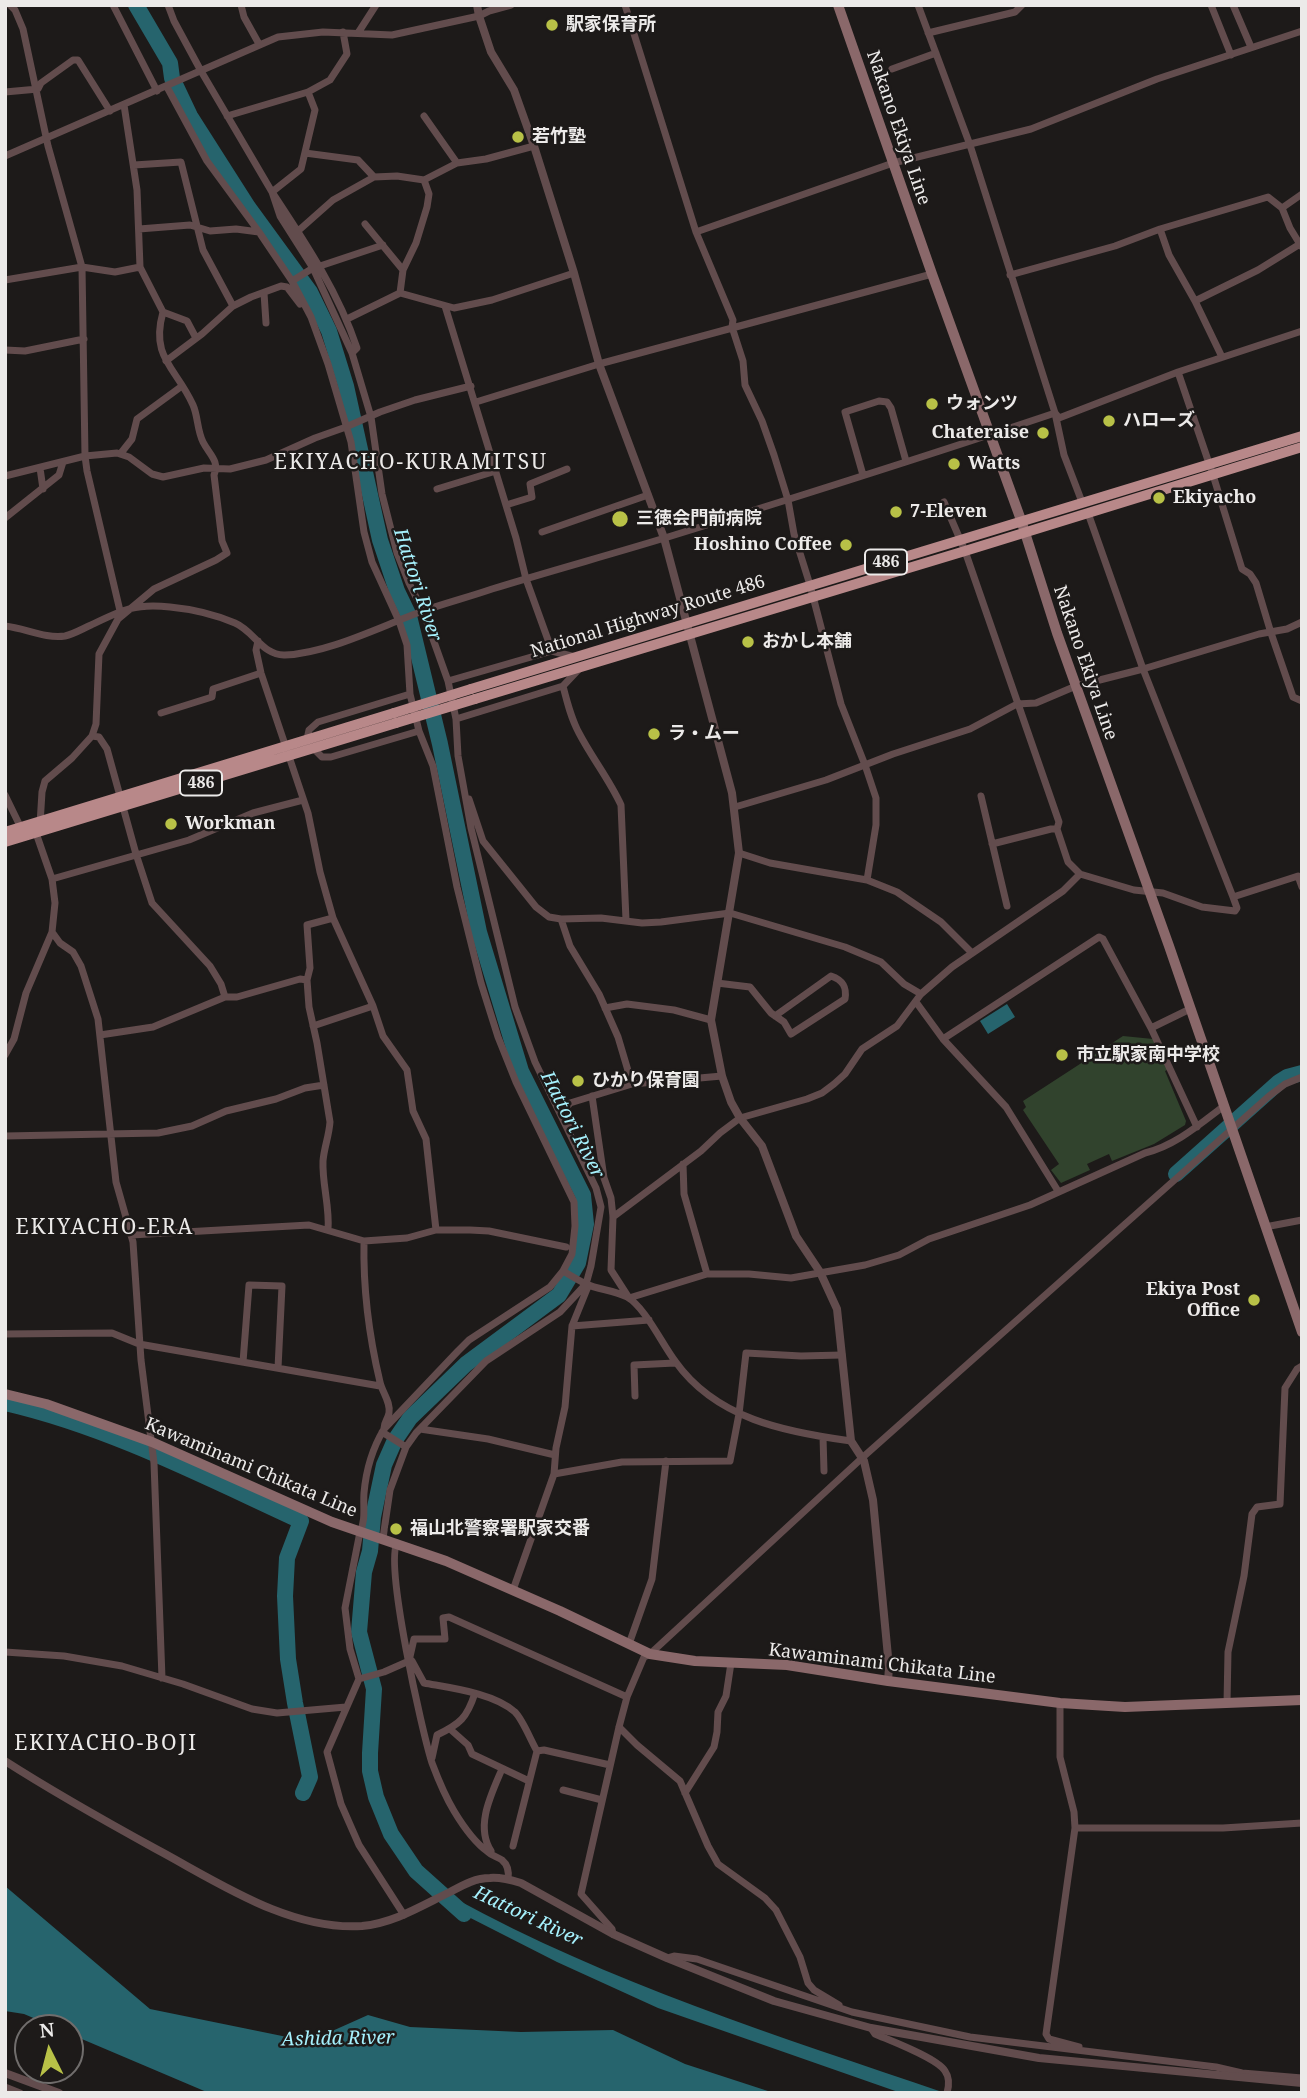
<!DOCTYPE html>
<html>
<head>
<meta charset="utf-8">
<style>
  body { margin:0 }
  #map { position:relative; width:1307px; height:2098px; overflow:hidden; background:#1d1a19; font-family:"Noto Serif",serif }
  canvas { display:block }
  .frame { position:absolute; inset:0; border:7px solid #eceae9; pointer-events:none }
  .north { position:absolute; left:14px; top:2014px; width:70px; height:70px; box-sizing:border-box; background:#1d1a19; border:2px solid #706d6c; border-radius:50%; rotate:354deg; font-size:19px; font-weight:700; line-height:28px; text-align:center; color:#eceae9 }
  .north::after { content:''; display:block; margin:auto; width:24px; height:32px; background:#b8c147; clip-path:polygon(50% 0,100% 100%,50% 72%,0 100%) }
</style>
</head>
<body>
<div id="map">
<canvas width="1307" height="2098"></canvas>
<div class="frame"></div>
<div class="north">N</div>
</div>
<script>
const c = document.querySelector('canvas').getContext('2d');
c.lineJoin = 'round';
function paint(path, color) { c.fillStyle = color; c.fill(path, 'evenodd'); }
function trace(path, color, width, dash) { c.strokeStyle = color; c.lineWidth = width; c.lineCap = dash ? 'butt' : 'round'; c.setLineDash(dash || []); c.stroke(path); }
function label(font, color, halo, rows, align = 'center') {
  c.font = font + ' "Noto Serif","Noto Sans JP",serif'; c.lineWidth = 5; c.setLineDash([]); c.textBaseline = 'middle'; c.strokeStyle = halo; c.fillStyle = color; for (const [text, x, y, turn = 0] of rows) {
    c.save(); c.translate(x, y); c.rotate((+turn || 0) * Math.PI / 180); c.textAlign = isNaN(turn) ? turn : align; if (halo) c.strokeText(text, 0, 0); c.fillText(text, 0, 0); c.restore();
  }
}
paint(new Path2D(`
  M1123,1036L1153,1039L1169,1069L1165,1071L1186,1121L1185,1125L1154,1144L1112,1161L1109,1154L1087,1164L1090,1170L1061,1183L1051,1170L1059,1164L1023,1110L1026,1107L1023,1101Z`), '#31432d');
paint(new Path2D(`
  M1007,1004L1015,1017L988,1034L980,1021Z
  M5,1886L150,2009L292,2038L321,2036L368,2015L410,2027L521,2032L613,2030L685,2064L774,2093H209L70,2034V2028H57L24,2014L5,2011Z
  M454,1898C609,1983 778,2036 945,2093H901L658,2008L557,1962L443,1904Z`), '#26646d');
trace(new Path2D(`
  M136,5L170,63L172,78L190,116L248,207L310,292L329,331L346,386L380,540L397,591L409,616L440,744L479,932L521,1071L583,1195L586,1224L578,1263L559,1295L466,1364L410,1418L395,1440L384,1465L373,1517L370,1551L364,1572L359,1632L374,1689L370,1753V1771L376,1797L391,1834L416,1871L464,1914
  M1176,1174L1279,1082L1287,1077L1302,1073
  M5,1403C109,1427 205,1477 301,1521L287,1558L285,1596L288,1659L295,1703L310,1777L303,1793`), '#26646d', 16);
trace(new Path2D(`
  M10,5L15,10L23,29L48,146L82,267L85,456L87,471L121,615
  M113,5L157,91
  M168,5L174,21L201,71L272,192L280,216L313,268L352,353L371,417L382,494L397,553L409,583L423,611L448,681L456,719L458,756L471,828L515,1007L535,1062L596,1188L601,1207L591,1266L586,1284L560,1312L486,1361L416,1433L406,1447L390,1490L383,1538
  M241,5L244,17L259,44
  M625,5L696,232L733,320L732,327L743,361L745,385L762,421L774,455L788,500L794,534L810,585L841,704L865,765L876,798V825L867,880
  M918,5L970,145L1055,413L1064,455L1082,502
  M1211,5L1231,55
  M1233,5L1251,47
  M358,33L376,5
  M928,33L1015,12L1022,5
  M892,69L936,53
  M167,87L207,161L259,232L292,281L311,317L328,364L351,442L364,532L372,562L399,621L407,645L410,694L419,731L433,766L457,887L481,983L498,1037L516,1082L574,1202L575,1226L572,1254L563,1271L550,1287L469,1340L458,1351L384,1429C372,1449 366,1470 364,1493C363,1507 366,1520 360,1532L345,1608L350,1649L359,1679L327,1752L341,1804L359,1845L404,1915
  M5,92L38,89L41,83L73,60H78L110,111
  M308,92L315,110L301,169L272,192C305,242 338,291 357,348L352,353
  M227,116L308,92L330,80L347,54L343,32
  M424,116L457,163
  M305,153L358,160L374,177
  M5,156L278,37L323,32L392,35L479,16L489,11L511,5
  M134,165L181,162L203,250L233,306
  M1282,208L1290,228L1301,246
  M365,224L403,270
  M139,229L190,225L210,231L236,229L259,232
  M1160,229L1169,255L1195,301L1222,357
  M298,231L333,200L374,177L397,176L424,180L457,163L486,159L534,146
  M696,232L893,163L1031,129L1157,79L1302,31
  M320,266L383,245
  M1010,275L1115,246L1160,229L1268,197L1282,208L1302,194
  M5,280L82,267L115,272L140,267
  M292,281L313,268
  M264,293L266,323
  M400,293L403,270L416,243L427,207L429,194L424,180
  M1195,301L1258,270L1300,244
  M445,306L516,538L526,579L552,651L575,657
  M163,312L187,321L196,338
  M347,319L400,293L454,308L492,300L574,273
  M5,350L25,351L84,339
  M166,361L202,334L233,306L251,297L281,286L287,287L300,304
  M1178,372L1213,475L1242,569L1250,574L1256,583L1271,633L1293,697L1302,701
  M476,402L599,364L932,274
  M121,453L132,439L137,419L182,386
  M40,468L43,489
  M863,475L845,412L879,401L887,402L891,408L906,461
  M5,476L85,456L117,453L129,457L152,474L163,477L204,468L230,469L266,460L315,438L346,427L380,412L415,400L471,386
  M437,489L496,471
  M944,502L965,551L1059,822L1057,829L1068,862L1080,874L1134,890L1163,893L1202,907L1235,911L1237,908L1233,897L1143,669L1088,513
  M506,505L532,497L530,484L567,469
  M5,518L59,475L63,462
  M542,532L648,495
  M5,626C25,628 45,639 65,636C74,634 82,629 91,625C122,610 135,603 170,607C191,609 216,615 235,623C254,631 263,656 285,655C329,653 381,626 423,611C445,603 469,597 492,589C550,571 609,555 668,537C797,497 927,456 1055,413L1059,418L1178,372L1302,331
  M258,641L256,650L261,673L308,813L320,872L333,918L373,1006L383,1036L407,1070L413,1111L426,1139L436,1230
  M580,668L563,686C567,702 571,718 579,733C592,758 609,779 621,805L626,920
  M448,681L552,651
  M161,713L212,697L213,689L261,673
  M456,719L563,686
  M92,736L99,737L107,749L136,854L152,903L210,966L221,984L225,997
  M307,739L309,730L318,722L410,694
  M314,749L322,757H331L419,731
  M5,795L21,828
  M981,796L1007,906
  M469,799L483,841L536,907L549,917L561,919L601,918L642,923L661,922L730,913L845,947L881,962L904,984L921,994
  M735,807L826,780L893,754L970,729L1017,704L1036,703L1076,686L1143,669L1259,634L1287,629L1302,622
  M40,824L42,792L45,781L72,758L92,736L96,724L99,654L118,619L154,589L216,560L227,553L222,541L214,475C220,461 209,454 203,442C197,430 198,416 193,405C176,367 150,358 163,312L140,267L137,190L124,105
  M33,832L36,833L52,879L55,903L52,932L60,943L73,952L81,966L98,1019L116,1182L133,1242L141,1360L154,1463L162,1678
  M992,844L1051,829H1057
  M739,853L770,863L867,880L897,892L941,922L971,952
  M52,879L189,840L253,813L303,800
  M1233,897L1298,876L1302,887
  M561,919L570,946L599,994L618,1037L632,1084
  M717,983L750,987L771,1013L784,1022L791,1034L845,999C847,987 843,980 831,976L775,1016
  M916,1002L943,1039L1006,1107L1058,1191
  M605,1008L627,1004L674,1010L711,1020
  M313,1026L373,1006
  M1151,1028L1190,1009
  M100,1035L153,1027L225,997H237L300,979L307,980
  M943,1039L1099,937L1103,939L1151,1028L1197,1127
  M5,1055L14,1039L26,993L52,932
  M592,1096L604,1178L611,1198L613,1217L611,1270L629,1298L707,1274H749L791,1278L865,1265L899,1255L929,1239L1030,1205L1145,1153C1175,1146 1200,1124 1224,1106
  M569,1128L566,1108L570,1103L632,1084L722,1076
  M5,1136L158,1133L192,1126L226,1111L276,1099L305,1088L324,1085
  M683,1164L684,1194L707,1274
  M613,1217L701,1151L720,1133L740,1118L807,1099L822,1093L834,1084L845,1074L862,1049L897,1026L921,994L952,967L1063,891L1080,874
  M1265,1227L1302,1220
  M328,1230C330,1207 322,1184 323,1161C324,1148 329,1136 330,1122L317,1043L309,1007L307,980L310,968L307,925L333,918
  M131,1235L309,1225L364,1241L407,1238L436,1230H470L489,1231L566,1247
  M364,1241C363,1289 369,1336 380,1382C382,1392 391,1402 389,1413C388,1419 384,1422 384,1428
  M563,1271C570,1275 578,1280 586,1284C599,1290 614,1290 627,1297C645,1307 662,1344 675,1361C716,1419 785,1432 851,1441
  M572,1326L649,1320
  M5,1334L112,1333L139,1344L380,1386
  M243,1362L249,1285L282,1286L278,1368
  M635,1396L634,1365L675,1363
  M420,1429L488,1439L555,1455
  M382,1432L406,1447
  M823,1437L824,1471
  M554,1474L622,1462L730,1461L739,1414L746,1353L801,1356L842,1355
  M397,1543C385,1566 422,1732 432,1763C438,1779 445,1796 454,1811C463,1826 474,1842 488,1852C492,1856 498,1857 502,1860C508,1865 509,1872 508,1879
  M513,1590L554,1474L556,1448L565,1407L572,1326L587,1289L586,1284
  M629,1644L652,1579L666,1461
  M5,1652L64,1656L122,1666L183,1684L252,1709L277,1713L346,1707
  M412,1661L424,1683C451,1688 494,1693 515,1712C523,1720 531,1741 537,1751L544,1750L610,1765
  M359,1679L384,1672L409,1661L414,1639H445L443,1618L449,1617L627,1697
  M1060,1703V1757L1074,1812L1075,1828L1046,2034L1049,2039L1079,2047
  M1227,1703L1228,1652L1244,1576L1252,1514L1257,1507L1280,1504L1285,1388L1297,1369L1302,1366
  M619,1727L637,1745L680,1781L708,1846L718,1864L765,1898L776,1910L800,1957L808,1983L814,1990L839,2005
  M450,1729L468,1745L472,1754L529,1781
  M432,1758L437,1735C460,1724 467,1718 475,1693
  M563,1790L602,1800
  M685,1793L714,1747L717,1732L718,1712L726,1696L731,1663
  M1075,1828H1223L1302,1823
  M513,1846L537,1751
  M491,1851C475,1826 491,1795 502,1769
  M613,1934L612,1929L581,1894L619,1727L627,1697L644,1657L650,1654L862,1458L1269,1096L1285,1084L1302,1077
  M667,1958L674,1956L697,1959L852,2012L970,2037L1216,2067L1242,2073L1302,2078
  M871,2028L875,2034C891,2041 937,2058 945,2071C950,2078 949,2086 947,2093
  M5,2087L20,2093`), '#624c4d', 7);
trace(new Path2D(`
  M477,5L479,16L491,52L514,90L534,146L574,273L599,364L664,538L732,793L739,853L711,1020L722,1076L731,1102L740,1118L762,1146L796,1236L820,1272L837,1309L851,1441L864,1461L873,1500L889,1667L888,1681
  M5,1761C55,1793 105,1821 156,1849C218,1882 289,1931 362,1926C394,1923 421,1906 450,1892C463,1885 475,1878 490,1878C500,1877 511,1880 521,1883L613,1934L667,1958L774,2001L871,2028L1039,2058L1302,2083
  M5,2073L59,2093`), '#624c4d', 8);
trace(new Path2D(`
  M838,5L932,274L1021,520L1057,633L1169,946L1302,1332
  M5,1394L46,1404L152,1442L332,1522L446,1561L560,1611L650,1654L695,1661L787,1665L888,1681L1060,1703L1125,1707L1302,1700`), '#8a686a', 10);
trace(new Path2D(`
  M471,689L1302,436
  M475,699L965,551L1302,447
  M5,832L394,713
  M5,842L396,723`), '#b88889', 10);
trace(new Path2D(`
  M394,713L471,689
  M396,723L475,699`), '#b88889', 10);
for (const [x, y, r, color] of [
  [552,25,7,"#b8c147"],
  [518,137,7,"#b8c147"],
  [932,404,7,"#b8c147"],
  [1109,421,7,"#b8c147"],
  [1043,433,7,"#b8c147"],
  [954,464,7,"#b8c147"],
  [1159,498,7,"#b8c147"],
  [896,512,7,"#b8c147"],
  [620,519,9,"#b8c147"],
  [846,545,7,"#b8c147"],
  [748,642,7,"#b8c147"],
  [654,734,7,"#b8c147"],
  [171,824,7,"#b8c147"],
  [1062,1055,7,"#b8c147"],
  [578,1081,7,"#b8c147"],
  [1254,1300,7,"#b8c147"],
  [396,1529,7,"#b8c147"]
]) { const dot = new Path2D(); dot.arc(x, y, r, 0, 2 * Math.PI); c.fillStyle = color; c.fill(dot); trace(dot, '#1d1a19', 2.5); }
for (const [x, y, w] of [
  [886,562,42],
  [201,783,42]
]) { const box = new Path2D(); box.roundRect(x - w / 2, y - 12.5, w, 25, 5); c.fillStyle = '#1d1a19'; c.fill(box); trace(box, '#eceae9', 2); }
label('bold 16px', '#eceae9', null, [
  ["486",886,562],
  ["486",201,783]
]);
label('bold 18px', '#eceae9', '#1d1a19', [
  ["駅家保育所",566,25],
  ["若竹塾",532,137],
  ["ウォンツ",946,404],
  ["ハローズ",1123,421],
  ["Chateraise",1029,433,"right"],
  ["Watts",968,464],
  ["Ekiyacho",1173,498],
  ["7-Eleven",910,512],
  ["三徳会門前病院",636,519],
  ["Hoshino Coffee",832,545,"right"],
  ["おかし本舗",762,642],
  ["ラ・ムー",668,734],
  ["Workman",185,824],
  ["市立駅家南中学校",1076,1055],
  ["ひかり保育園",592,1081],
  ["Ekiya Post",1240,1290,"right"],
  ["Office",1240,1311,"right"],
  ["福山北警察署駅家交番",410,1529]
], 'left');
label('18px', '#eceae9', '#1d1a19', [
  ["Nakano Ekiya Line",898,128,71],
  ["National Highway Route 486",648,617,-17],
  ["Nakano Ekiya Line",1085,663,71],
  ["Kawaminami Chikata Line",251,1468,23],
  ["Kawaminami Chikata Line",882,1664,7]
]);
label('italic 19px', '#a6f1fd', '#1d1a19', [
  ["Hattori River",417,585,72],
  ["Hattori River",572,1125,63],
  ["Hattori River",528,1917,25],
  ["Ashida River",338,2039,-1]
]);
c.letterSpacing = '2px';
label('21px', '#eceae9', '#1d1a19', [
  ["EKIYACHO-KURAMITSU",411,463],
  ["EKIYACHO-ERA",105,1228],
  ["EKIYACHO-BOJI",106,1744]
]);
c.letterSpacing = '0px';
</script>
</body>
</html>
